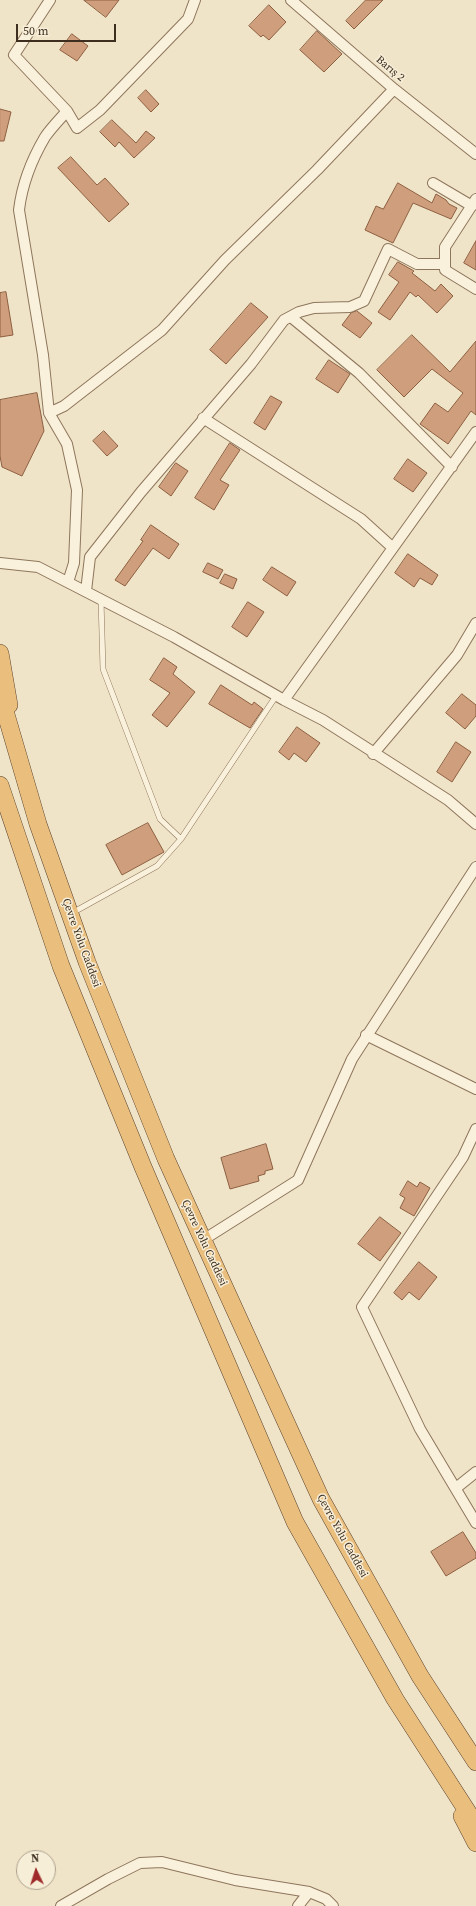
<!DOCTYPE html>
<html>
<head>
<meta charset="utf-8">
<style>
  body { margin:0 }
  #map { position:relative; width:476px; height:1906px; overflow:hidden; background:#f0e4c8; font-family:"Source Serif 4",serif }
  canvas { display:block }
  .north { position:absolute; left:16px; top:1850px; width:40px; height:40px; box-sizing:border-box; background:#f7eed8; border:1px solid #ada18e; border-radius:50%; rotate:356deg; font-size:11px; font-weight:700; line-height:16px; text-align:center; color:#3d2e20 }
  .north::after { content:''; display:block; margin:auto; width:14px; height:18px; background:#9e2a2b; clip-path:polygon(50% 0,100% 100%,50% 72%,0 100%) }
  .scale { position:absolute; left:16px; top:24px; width:100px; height:18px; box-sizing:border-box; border:2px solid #3d2e20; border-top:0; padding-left:5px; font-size:12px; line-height:14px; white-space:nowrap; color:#3d2e20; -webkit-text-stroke:3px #f7eed8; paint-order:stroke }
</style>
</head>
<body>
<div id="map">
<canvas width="476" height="1906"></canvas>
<div class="north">N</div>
<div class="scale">50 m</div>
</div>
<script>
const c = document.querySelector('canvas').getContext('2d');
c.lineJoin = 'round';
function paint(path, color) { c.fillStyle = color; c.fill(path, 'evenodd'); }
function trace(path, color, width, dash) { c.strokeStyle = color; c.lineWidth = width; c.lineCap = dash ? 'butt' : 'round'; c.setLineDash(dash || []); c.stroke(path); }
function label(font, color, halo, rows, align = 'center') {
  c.font = font + ' "Source Serif 4",serif'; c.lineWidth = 3; c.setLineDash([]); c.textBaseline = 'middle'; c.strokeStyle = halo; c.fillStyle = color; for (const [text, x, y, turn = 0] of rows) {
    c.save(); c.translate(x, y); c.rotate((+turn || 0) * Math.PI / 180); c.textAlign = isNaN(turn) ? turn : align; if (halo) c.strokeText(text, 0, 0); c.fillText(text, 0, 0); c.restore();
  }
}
const building = new Path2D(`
  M84,0H119L106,17Z
  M366,0H383L354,29L346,21Z
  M269,5L286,22L269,40L263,35L261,37L249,26Z
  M317,31L342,54L324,72L300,50Z
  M72,34L88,46L77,61L60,50Z
  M146,90L159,104L151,112L138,98Z
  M0,109L11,112L4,141H0Z
  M112,120L136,143L146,131L155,138L134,158L119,142L115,147L100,132Z
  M71,157L97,185L105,178L129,204L109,222L58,168Z
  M398,183L432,203L436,194L446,200L449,204L457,208L451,219L413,203L393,243L365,230L376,206L383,209Z
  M476,241V270L464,263Z
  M398,262L414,271L412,273L435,291L441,284L453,296L437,313L418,295L416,297L410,292L390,320L378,312L399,282L389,275Z
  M6,292L13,335L0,337V293Z
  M251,303L268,317L226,364L210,350Z
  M357,311L372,323L360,338L342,325L351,313Z
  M412,335L450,372L476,341V415L471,411L448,444L420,424L435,403L448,412L463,393L432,369L404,397L377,370Z
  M329,360L350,374L338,393L316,379Z
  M37,393L44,431L22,476L2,467L0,456V400Z
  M271,396L282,402L265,430L254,423Z
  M104,431L118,446L107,456L93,441Z
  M230,443L240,450L220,480L229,485L214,510L195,498Z
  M408,459L427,473L413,492L394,479Z
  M176,463L188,471L171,496L159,487Z
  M151,525L179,544L169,559L153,548L125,586L115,580L143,541L141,540Z
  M408,554L438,575L432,585L420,578L414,587L395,573Z
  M208,563L223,570L218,579L203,572Z
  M272,567L296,582L287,596L263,580Z
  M225,574L237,579L233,589L220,583Z
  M248,602L264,612L247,637L232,627Z
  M164,658L177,667L173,674L195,692L167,727L152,715L170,693L150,680Z
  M221,685L252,705L254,702L263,709L250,728L209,704Z
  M462,694L476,705V716L465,729L446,713Z
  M297,727L320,743L306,762L294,753L289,760L279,752Z
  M456,742L471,752L452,782L437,772Z
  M148,823L164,852L122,875L106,845Z
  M266,1144L273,1169L265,1171V1174L258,1176L259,1181L230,1189L221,1158Z
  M408,1181L417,1187L420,1182L430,1188L414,1216L400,1208L405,1198L400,1195Z
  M380,1217L401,1233L380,1261L358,1244Z
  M419,1262L437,1277L419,1300L409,1292L402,1300L394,1293Z
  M463,1532L476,1553V1558L446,1576L431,1552Z`);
paint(building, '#cf9f7d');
trace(building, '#8d5f41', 1);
const service = new Path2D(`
  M101,600L103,669L160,819L181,839L276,696
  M72,913L157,866L181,839`);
const minor = new Path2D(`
  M50,0L14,55L67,111C60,119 51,128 45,137C32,159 22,185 19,210L43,355L49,413L67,444L77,490L74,563L68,582
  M291,0L394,89L476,154
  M67,111L77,128L100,110L188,19L195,0
  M433,183L472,206
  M476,199L445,247V270L476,289
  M291,317L359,373L452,467
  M49,413L64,406L162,330L225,260L317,170L394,89
  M203,418L361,519L393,548
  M0,563L38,567L174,637L284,700L323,720L448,800L476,824
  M86,591L90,557L141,492L251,364L284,320L299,312L314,308L350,307L364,301L388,249L417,264H445
  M284,700L476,432
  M373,754L457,655L476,623
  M366,1035L476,1089
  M476,1129L463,1157L362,1307L420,1429L476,1523
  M203,1240L298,1180L352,1059L476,867
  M456,1488L476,1472
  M61,1906L108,1879L140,1863L162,1862L235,1880L309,1892L326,1899L333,1906
  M298,1906L309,1892`);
const trunk = new Path2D(`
  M0,653L9,705
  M0,694L38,824L87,962L166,1159L321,1499L420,1676L476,1762
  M0,785L61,966L143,1167L295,1522L395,1699L476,1825
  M462,1816L476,1843`);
trace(service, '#8d765c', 6);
trace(minor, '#8d765c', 12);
trace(trunk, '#5b4430', 18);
trace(service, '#faf1dc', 5);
trace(minor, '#faf1dc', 10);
trace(trunk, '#eabe7c', 17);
label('11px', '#3d2e20', '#f7eed8', [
  ["Barış 2",390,69,40],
  ["Çevre Yolu Caddesi",81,943,70],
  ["Çevre Yolu Caddesi",204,1243,65],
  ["Çevre Yolu Caddesi",342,1536,61]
]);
</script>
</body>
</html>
